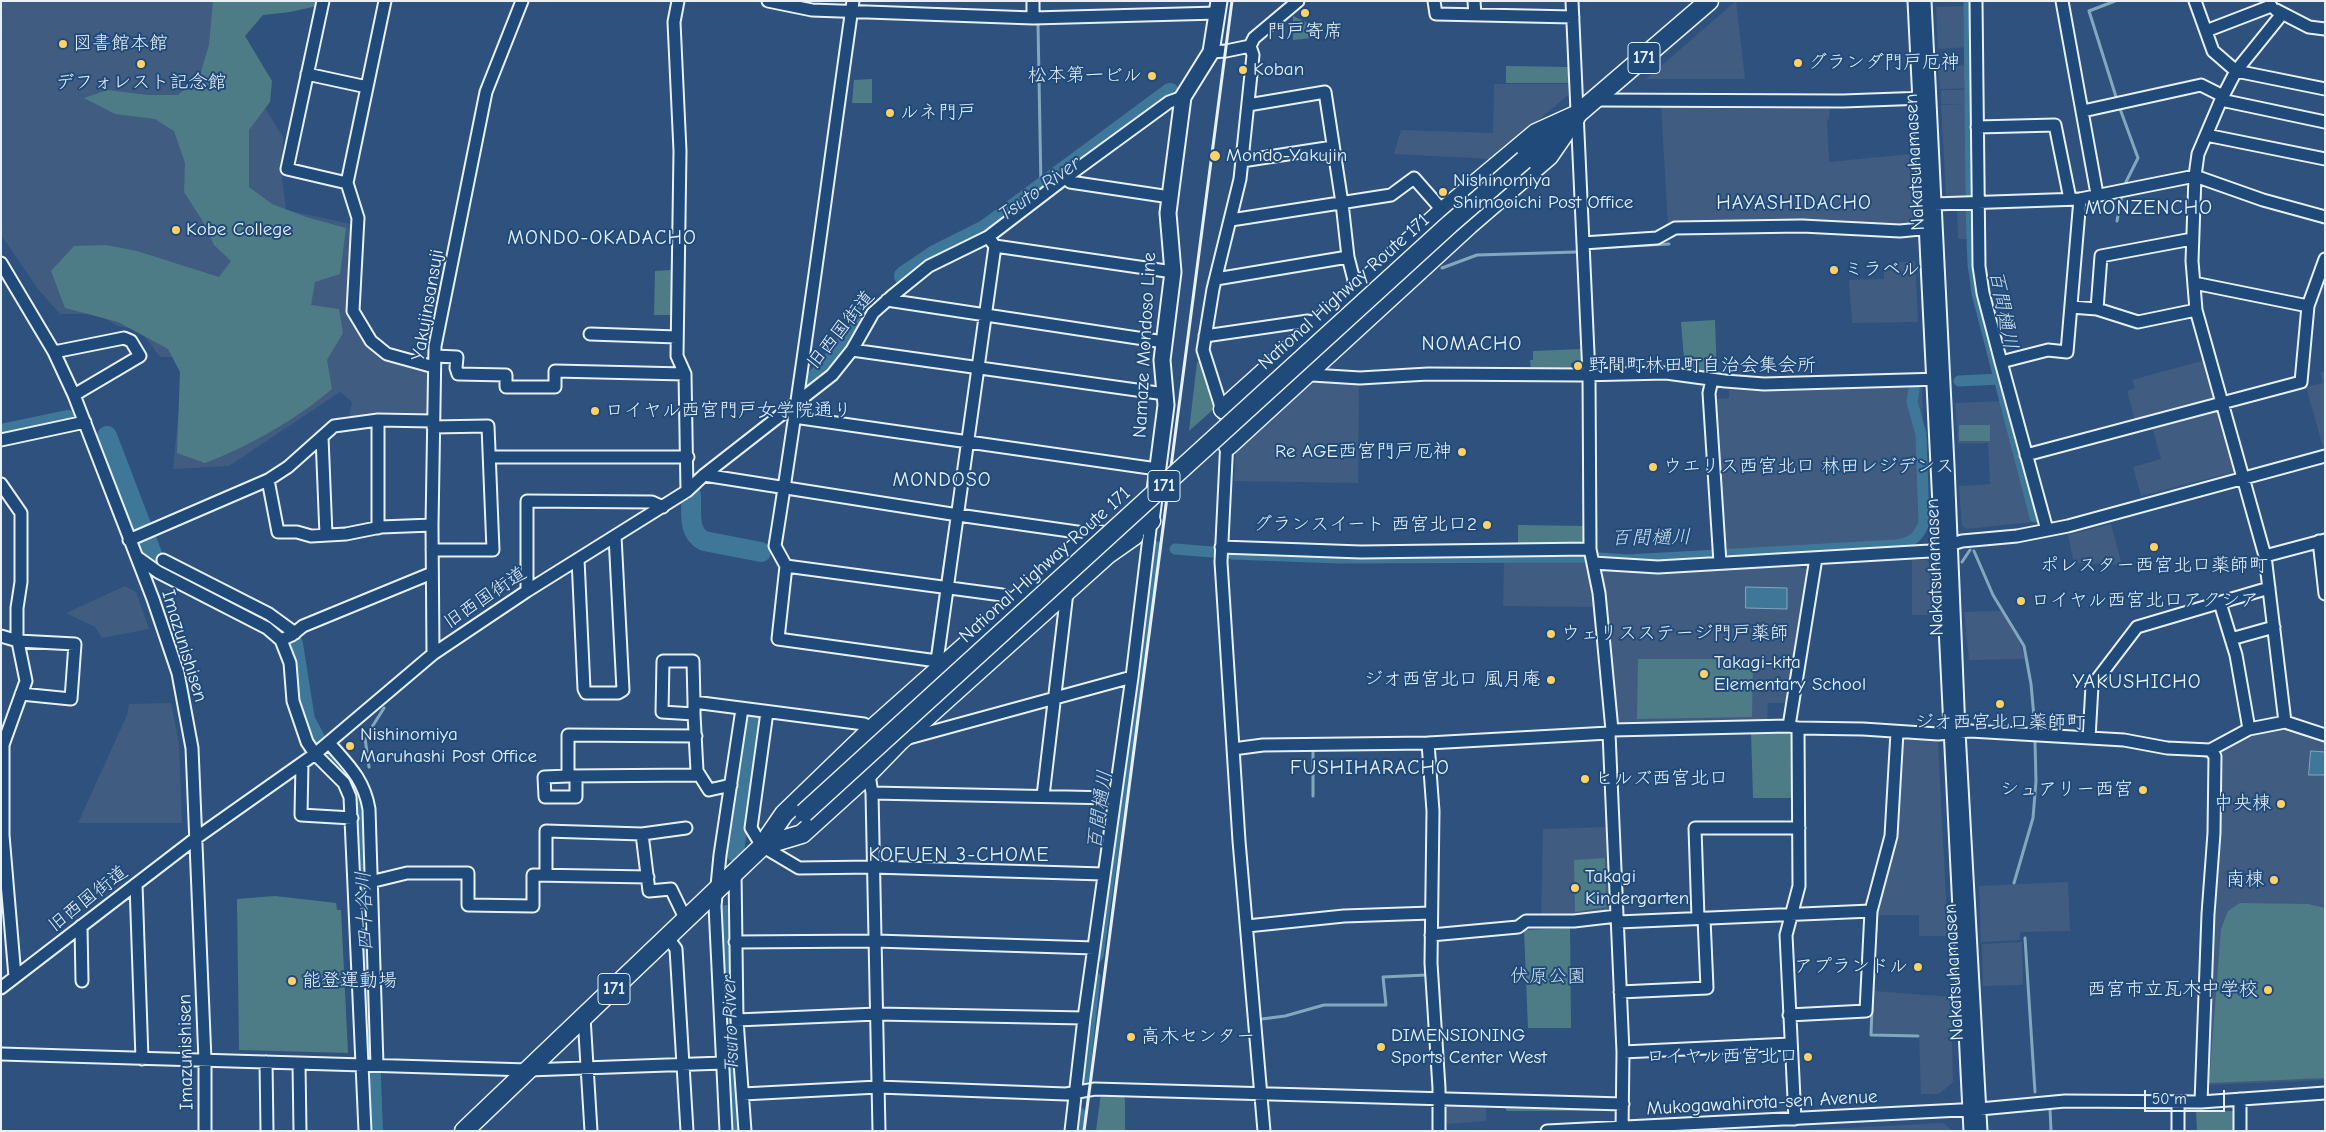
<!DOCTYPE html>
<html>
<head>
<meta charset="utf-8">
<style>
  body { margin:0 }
  #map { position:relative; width:2326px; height:1132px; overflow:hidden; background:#2e527d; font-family:"Comic Neue",sans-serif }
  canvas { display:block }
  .frame { position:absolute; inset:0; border:2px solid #e8f1f8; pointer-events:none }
  .scale { position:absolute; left:2144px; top:1090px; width:81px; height:22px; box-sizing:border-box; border:2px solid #e8f1f8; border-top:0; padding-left:6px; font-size:15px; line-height:18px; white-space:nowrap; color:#e8f1f8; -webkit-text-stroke:4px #1f4a7a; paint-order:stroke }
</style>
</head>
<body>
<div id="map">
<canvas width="2326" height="1132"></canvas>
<div class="frame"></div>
<div class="scale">50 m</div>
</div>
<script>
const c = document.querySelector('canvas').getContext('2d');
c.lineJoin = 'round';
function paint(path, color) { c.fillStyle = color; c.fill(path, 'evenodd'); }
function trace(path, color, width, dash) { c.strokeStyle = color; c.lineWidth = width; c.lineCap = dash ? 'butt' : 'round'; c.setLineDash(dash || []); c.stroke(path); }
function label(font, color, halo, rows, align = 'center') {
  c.font = font + ' "Comic Neue","Klee One",sans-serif'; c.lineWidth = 4; c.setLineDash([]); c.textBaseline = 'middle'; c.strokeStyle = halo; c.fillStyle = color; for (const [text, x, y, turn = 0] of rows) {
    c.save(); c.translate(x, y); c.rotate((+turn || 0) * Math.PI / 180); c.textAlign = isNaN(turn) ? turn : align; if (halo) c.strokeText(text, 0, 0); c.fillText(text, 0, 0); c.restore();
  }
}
paint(new Path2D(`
  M1,1H229L265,108L283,137L282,178L286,210L351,224L349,311L366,343L385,360L430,374L427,415L380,414L349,418L352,402L340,392L229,466L173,469L184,357H160L140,330L118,326L97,314H60L38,289L1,235Z
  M1736,1L1745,79H1646Z
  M1967,6L1968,47L1938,49L1936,7Z
  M1967,65L1968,88L1940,89L1938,67Z
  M1494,84H1568V95L1492,159L1394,154L1401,130L1493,133Z
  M1941,90H1968L1970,196H1946L1941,105L1966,104H1941Z
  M1830,106L1829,119L1827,120L1829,162L1910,154L1913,222L1902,224L1791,222L1672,223L1668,224L1661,107L1756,109Z
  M1969,209V239H1958L1957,209Z
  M1915,261L1918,322L1852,323L1849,280L1884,279V271H1890L1891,263Z
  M2205,360L2216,400L2135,421L2127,391L2135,388L2132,380Z
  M2320,372H2325V447H2323L2306,387L2323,383Z
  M1309,381L1359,384L1358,483L1234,481L1236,451L1240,444Z
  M1922,386L1926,523L1919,538L1905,548L1728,557L1724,552L1715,399L1729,398V390L1770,391Z
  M2004,401L2033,518L2032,522L1966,529L1962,526L1959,486L1990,484L1988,443L1958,444L1955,403Z
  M2219,409L2234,472L2141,496L2133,467L2161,459L2152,427Z
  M2111,524L2122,565L2074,563L2068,535Z
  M1504,560L1586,562L1589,564L1597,607L1503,606Z
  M1912,560H1927L1931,566L1933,615H1912Z
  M1790,565L1810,570L1790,703H1768L1767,722L1616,725L1611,646L1601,573L1604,569L1657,570Z
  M125,586L136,592L149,629L102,638L95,627L66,613Z
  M2002,611L2019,641L2025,659L1969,660L1964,612Z
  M171,703L179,744L182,823H78L127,715L129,704Z
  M2284,728L2325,740V1080L2207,1085L2216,899L2219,751L2250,733Z
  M1903,738L1935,739L1938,743L1948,936H1919V915H1877L1897,832Z
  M1608,827L1609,913L1541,918L1543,829Z
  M2068,882L2070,931L2020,932V940L1981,942L1979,886Z
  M2022,942L2023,985L1983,986L1982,944Z
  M1874,991L1951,997L1953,1082L1939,1094H1921L1919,1036L1872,1035Z
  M1444,1105L1486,1106V1121L1448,1124L1444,1119Z
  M1943,1123L1953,1131H1810L1811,1130Z`), '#405c81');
paint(new Path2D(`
  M213,1H317V6L290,12L263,15L245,36L272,81L270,102L249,130V187L272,204L306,217L346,228L340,274L315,282L311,305L339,309L343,333L327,360L332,389C295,420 250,446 205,463L177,453L180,372L168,349L118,322L65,308L51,271L74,246L106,245L137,251L219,277L231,261L214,245L202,220L184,192L185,163L174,131L155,119L115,114L84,98L107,90L148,95H178L200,75L209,45Z
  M1293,16L1312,25V38L1293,40Z
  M1506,66L1568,67V83H1506Z
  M872,79V103H852L854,80Z
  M672,270L671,315H654L655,271Z
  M1715,320L1717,376L1685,372L1681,322Z
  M1582,349L1583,362L1571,363V371H1531L1530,360H1533V351Z
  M1201,360L1216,407L1189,431L1197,362Z
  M1959,425H1990V441H1959Z
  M1518,525L1586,526V538L1579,544L1518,543Z
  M1638,659H1753L1752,717L1637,719Z
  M1751,732L1788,733L1793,736V798H1753Z
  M1605,858L1606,907L1575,912L1574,860Z
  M275,896L336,903L337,910H341L348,1053L239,1050L237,899Z
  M2240,903L2308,904L2325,908V1078L2209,1083L2221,929L2228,911Z
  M1570,928L1571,1028H1528L1524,930Z
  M1101,1093H1120L1125,1099V1131H1096Z
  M1503,1105L1598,1109V1111H1507Z
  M2196,1111H2236L2237,1131H2197Z`), '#4e7c86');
const water = new Path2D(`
  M1746,587L1787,588V609L1746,608Z
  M2311,751L2325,752V775H2309Z`);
paint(water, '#3f7798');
trace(water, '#83a8be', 1);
trace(new Path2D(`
  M2115,1L2089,11L2117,100
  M1038,24L1041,187
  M2119,106L2138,158L2125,184
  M2117,221L2122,195
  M1592,248L1669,244
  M1442,268L1477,255L1576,252
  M1974,551L1993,595L2024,646L2031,684L2035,728
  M1962,562L1970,550
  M942,580L951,522
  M932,653L940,595
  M1313,748V796
  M2200,754L2210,758
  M369,767L365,738L384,708
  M2014,883L2033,818L2036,781L2035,742
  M1876,930L1877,909
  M2025,938L2035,1092
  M1873,981L1871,1035L1918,1036
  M1262,1019L1285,1016L1324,1005H1386L1383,977L1426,975
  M1786,1054L1787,1066
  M2050,1108L2051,1131`), '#83a8be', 3);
trace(new Path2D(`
  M1969,1L1971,193
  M1971,208L1973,264L1977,293L2035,517
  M1959,381L1999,379
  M1175,549L1212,552
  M1232,554L1339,558L1583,557L1628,560L1897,545C1912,542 1918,538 1924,523L1921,434L1912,402L1914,389
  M1098,956L1157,547
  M1084,1078L1095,977
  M1077,1131L1080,1113`), '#3f7798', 11);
trace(new Path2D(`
  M904,276L935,255L985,230L1170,93
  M814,381L839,354L866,313
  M1,434L68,420
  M107,436L154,559L160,567L239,606L280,630L293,644L305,720L315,739
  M691,495C692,512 687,532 704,541L761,552
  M335,760L354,783L361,809L373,1131
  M734,851L754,714
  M726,915L735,1131`), '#3f7798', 20);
const minor = new Path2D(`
  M323,1L287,169L347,183L385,1
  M678,1L674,22L680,151L677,356L685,374L687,491
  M768,1L812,10L1033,18L1218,13
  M853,1C827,183 804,365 775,546L786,566L778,639L937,661L943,667
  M1033,1V18
  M1434,1L1436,14L1573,17
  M1474,1L1475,15
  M1572,1L1589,375L1590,549L1599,593L1612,730L1609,733L1623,1052L1622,1131
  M1914,1L1970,1131
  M1925,1L1948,465L1959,731L1981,1131
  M1976,1L1979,266L1983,293L2001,362L2047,530
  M2062,1L2097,194
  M2195,1L2213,51L2236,71L2325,89
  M2276,10L2309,27L2325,29
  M2282,14L2236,71L2221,100L2198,154L2195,176L2192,261L2196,310L2265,556L2285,722
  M2206,31L2271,6
  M1211,52L1226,51L1250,46L1254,38L1298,1
  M307,74L367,87
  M1596,100L1843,101L1925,98
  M2221,100L2325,122
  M1248,105L1325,92L1342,203L1348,257L1356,288
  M2083,111L2201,85L2223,96
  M1977,127L2055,125L2070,199
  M2206,135L2325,159
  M1242,161L1333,147
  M1065,178L1070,182L1170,197
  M347,183L358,218L353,311L371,341L387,354L434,367
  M1934,204L2080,199L2195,176L2263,200L2325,217
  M1231,220L1391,195L1414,178L1443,211
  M991,241L995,246L1173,272
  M1583,243L1657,238L1675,228L1802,226L1900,231L1931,228
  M1,263L54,352L74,395L153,599L178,673L192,748L205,1060V1131
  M1216,279L1348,257
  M2194,283L2308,306
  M887,300L1164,342
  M2071,307L2097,309L2138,322L2196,310
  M2097,309L2101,256L2192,239
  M590,334L677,337
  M1205,336L1308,321L1317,323
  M852,350L1165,394
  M54,352L124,338L131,341L140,356L74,395
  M435,356L457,357L456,368L458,374L506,375V387H555V371L685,374
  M2001,362L2048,350L2067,352L2080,199
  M1305,370L1312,375L1360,378L1428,374L1580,375L1666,373L1725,381L1764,384L1941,379
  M1712,380L1709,393L1720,563
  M1223,413L1203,350L1213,289L1240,179L1253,55L1250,46
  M794,417L1157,469
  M378,420V528
  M322,437L326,535
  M1227,439L1221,562L1239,841L1264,1131
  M1,440L85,422
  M2026,455L2301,382L2308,306L2325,259
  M490,457H688
  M704,475L958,515L1091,534
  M268,480L278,532H297L311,536L346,534L381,527L432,525
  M1,484L21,513V582L17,608V637L26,681L3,745V835L15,977
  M129,540L268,480L288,467L334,426L378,420L433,421
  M2319,541L2325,594
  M1221,547L1361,552L1590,549
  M432,550H493L488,426L433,427
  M2265,556L2325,540
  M137,557L158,572L267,628L281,640L290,663L293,701L307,742L315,754L344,783L350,797L365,1131
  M578,559L584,689L586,693H618L623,690L615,536
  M163,560L269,614L295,633
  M1593,563L1658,567L1930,551L1962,541L2017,536L2068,526L2325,456
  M786,566L1002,595L1014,603
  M527,591V501L652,502L663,507
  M2220,603L2236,655L2249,729
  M1,636L18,641L75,644L71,699L21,694
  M2231,639L2274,627
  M281,640L292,635L303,626L432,573
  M433,654L432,525L435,346L486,92L522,1
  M937,661L995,246
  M694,702V714L662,712L663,661H693L694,702L864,724L873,728
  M767,712L751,828L762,846L799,868L873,867L1103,874
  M694,714L697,771L709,790L731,785
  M1789,726L1816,558
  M1612,730L1789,726L1798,728L1863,729L1938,734L1970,731L2124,740L2167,748L2210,750L2249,729L2285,722L2325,735
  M696,736L568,735V776L699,775
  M2089,738L2092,686L2137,627L2269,588
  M905,739L1132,677
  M329,743C348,765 364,779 369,809L377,1065
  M1428,743L1433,811L1431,963L1439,1088V1131
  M1233,749L1263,745L1428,743L1609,733
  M302,763L301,815L352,818
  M568,776L544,777L545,797H576V776
  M866,776L870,781L872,793L879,1131
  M872,793L1114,798
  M1043,796L1067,592L1065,590
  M642,834L649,891L671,889L686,920
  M735,872L737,1020L745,1131
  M546,874V831L642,834L686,828
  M370,882L407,873H468V905L533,906V875L648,877
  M136,884L142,1059
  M1698,918L1695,828H1799
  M1618,922L1871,911
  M81,926L82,981
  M1247,926L1344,916L1431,913
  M1431,935L1518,927L1526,921H1574L1617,916
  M668,938L676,949L687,1131
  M735,942L876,941L1094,948
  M1,988L196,838L315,754L433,654L527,591L687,491L704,475L832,375L852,350L873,313L892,296L929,266L988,237L1065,178L1169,102L1183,97
  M1620,992L1707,988L1704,918
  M1789,1015L1866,1011L1871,911L1891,836L1897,732
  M584,1017L591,1131
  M737,1020L877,1014L1084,1018
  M1623,1052L1790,1044
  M1,1054L528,1070L723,1063
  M266,1062L267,1131
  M299,1064L300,1131
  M743,1094L878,1087L1066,1094L1095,1089L1623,1104
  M2201,1102L2208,914L2214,833L2215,756L2210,750
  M2178,1103V1131
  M1795,1119L1786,935L1799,886L1798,728
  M726,1131L715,906L720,855L742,709
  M1071,1131L1084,1018L1132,677L1151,521
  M1547,1131L1980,1109L2065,1101L2201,1102L2325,1093
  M2240,1131V1099`);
const major = new Path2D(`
  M1151,521L1166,405L1162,360L1173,272L1168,213L1170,197L1183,97L1211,52L1219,1`);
const highway = new Path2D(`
  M1524,160L1709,1
  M1223,409L1443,211L1536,133L1578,114
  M1228,446L1469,225L1549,156L1578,114
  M762,846L784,814L873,728L1091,534L1117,537L1151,521
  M762,846L802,834L866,776L900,741L1107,555L1134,536
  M464,1131L770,839`);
trace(minor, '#e8f1f8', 15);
trace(major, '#e8f1f8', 19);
trace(highway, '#e8f1f8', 21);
trace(minor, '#1f4a7a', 11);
trace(major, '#1f4a7a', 15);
trace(highway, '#1f4a7a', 18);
trace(new Path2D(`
  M1084,1131L1232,1`), '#e8f1f8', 3);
const highwayBridge = new Path2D(`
  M804,813L1450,224L1524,160`);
trace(highwayBridge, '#e8f1f8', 21, []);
trace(highwayBridge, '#1f4a7a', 18);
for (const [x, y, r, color] of [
  [1305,13,5,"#ffd166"],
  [63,44,5,"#ffd166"],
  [1798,63,5,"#ffd166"],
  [141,64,5,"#ffd166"],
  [1243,70,5,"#ffd166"],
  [1152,76,5,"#ffd166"],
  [890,113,5,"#ffd166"],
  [1215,156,6,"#ffd166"],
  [1443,192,5,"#ffd166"],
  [176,230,5,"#ffd166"],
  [1834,270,5,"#ffd166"],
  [1578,366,5,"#ffd166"],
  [595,411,5,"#ffd166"],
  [1462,452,5,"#ffd166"],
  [1653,467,5,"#ffd166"],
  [1487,525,5,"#ffd166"],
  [2154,547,5,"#ffd166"],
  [2021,601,5,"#ffd166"],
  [1551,634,5,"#ffd166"],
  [1704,674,5,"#ffd166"],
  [1551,680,5,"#ffd166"],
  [2000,704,5,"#ffd166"],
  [350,746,5,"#ffd166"],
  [1585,779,5,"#ffd166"],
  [2143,790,5,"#ffd166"],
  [2281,804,5,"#ffd166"],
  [2274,880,5,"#ffd166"],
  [1575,888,5,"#ffd166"],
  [1918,967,5,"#ffd166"],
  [292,981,5,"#ffd166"],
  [2268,990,5,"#ffd166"],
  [1131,1037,5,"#ffd166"],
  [1381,1047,5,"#ffd166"],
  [1808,1057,5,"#ffd166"]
]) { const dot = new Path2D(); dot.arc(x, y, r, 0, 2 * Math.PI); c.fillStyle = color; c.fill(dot); trace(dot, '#1f4a7a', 2); }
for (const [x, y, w] of [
  [1644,58,32],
  [1164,486,32],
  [614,989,32]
]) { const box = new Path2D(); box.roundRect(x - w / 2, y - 15.5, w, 31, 4); c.fillStyle = '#1f4a7a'; c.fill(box); trace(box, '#e8f1f8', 1); }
label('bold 18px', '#e8f1f8', null, [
  ["171",1644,58],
  ["171",1164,486],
  ["171",614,989]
]);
label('19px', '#e8f1f8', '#1f4a7a', [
  ["門戸寄席",1305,32,"center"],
  ["図書館本館",73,44],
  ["グランダ門戸厄神",1808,63],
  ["Koban",1253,70],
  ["松本第一ビル",1142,76,"right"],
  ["デフォレスト記念館",141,83,"center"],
  ["ルネ門戸",900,113],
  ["Mondo-Yakujin",1226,156],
  ["Nishinomiya",1453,181],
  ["Shimooichi Post Office",1453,203],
  ["Kobe College",186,230],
  ["ミラベル",1844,270],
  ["野間町林田町自治会集会所",1588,366],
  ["ロイヤル西宮門戸女学院通り",605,411],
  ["Re AGE西宮門戸厄神",1452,452,"right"],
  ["ウエリス西宮北口 林田レジデンス",1663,467],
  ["グランスイート 西宮北口2",1477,525,"right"],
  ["ポレスター西宮北口薬師町",2154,566,"center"],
  ["ロイヤル西宮北口アクシア",2031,601],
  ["ウェリスステージ門戸薬師",1561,634],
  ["Takagi-kita",1714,663],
  ["Elementary School",1714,685],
  ["ジオ西宮北口 風月庵",1541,680,"right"],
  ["ジオ西宮北口薬師町",2000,723,"center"],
  ["Nishinomiya",360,735],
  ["Maruhashi Post Office",360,757],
  ["ヒルズ西宮北口",1595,779],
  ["シュアリー西宮",2133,790,"right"],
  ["中央棟",2271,804,"right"],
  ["Takagi",1585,877],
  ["Kindergarten",1585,899],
  ["南棟",2264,880,"right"],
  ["アプランドル",1908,967,"right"],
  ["能登運動場",302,981],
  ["西宮市立瓦木中学校",2258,990,"right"],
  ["DIMENSIONING",1391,1036],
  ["Sports Center West",1391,1058],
  ["高木センター",1141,1037],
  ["ロイヤル西宮北口",1798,1057,"right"]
], 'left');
label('19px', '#e8f1f8', '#1f4a7a', [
  ["Nakatsuhamasen",1915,162,-93],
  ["National Highway Route 171",1344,292,-42],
  ["Yakujinsansuji",428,305,-80],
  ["旧西国街道",841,330,-51],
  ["Namaze Mondoso Line",1145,345,-87],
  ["National Highway Route 171",1045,565,-42],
  ["Nakatsuhamasen",1935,567,-92],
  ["旧西国街道",485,598,-34],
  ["Imazunishisen",184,646,73],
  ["旧西国街道",88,899,-38],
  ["Nakatsuhamasen",1954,972,-93],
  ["Imazunishisen",186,1052,-91],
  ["Mukogawahirota-sen Avenue",1762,1103,-3]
]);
label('19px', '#d1dfe7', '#1f4a7a', [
  ["伏原公園",1548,977]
]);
label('italic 20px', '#cfdfea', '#1f4a7a', [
  ["Tsuto River",1040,189,-36],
  ["百間樋川",2003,310,79],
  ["百間樋川",1651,538,-1],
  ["百間樋川",1100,810,-82],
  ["四十谷川",365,911,-92],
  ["Tsuto River",731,1023,-92]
]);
c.letterSpacing = '1px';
label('20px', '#e8f1f8', '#1f4a7a', [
  ["HAYASHIDACHO",1794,203],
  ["MONZENCHO",2149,208],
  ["MONDO-OKADACHO",602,238],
  ["NOMACHO",1472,344],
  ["MONDOSO",942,480],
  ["YAKUSHICHO",2137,682],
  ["FUSHIHARACHO",1370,768],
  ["KOFUEN 3-CHOME",959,855]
]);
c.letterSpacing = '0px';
</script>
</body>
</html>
